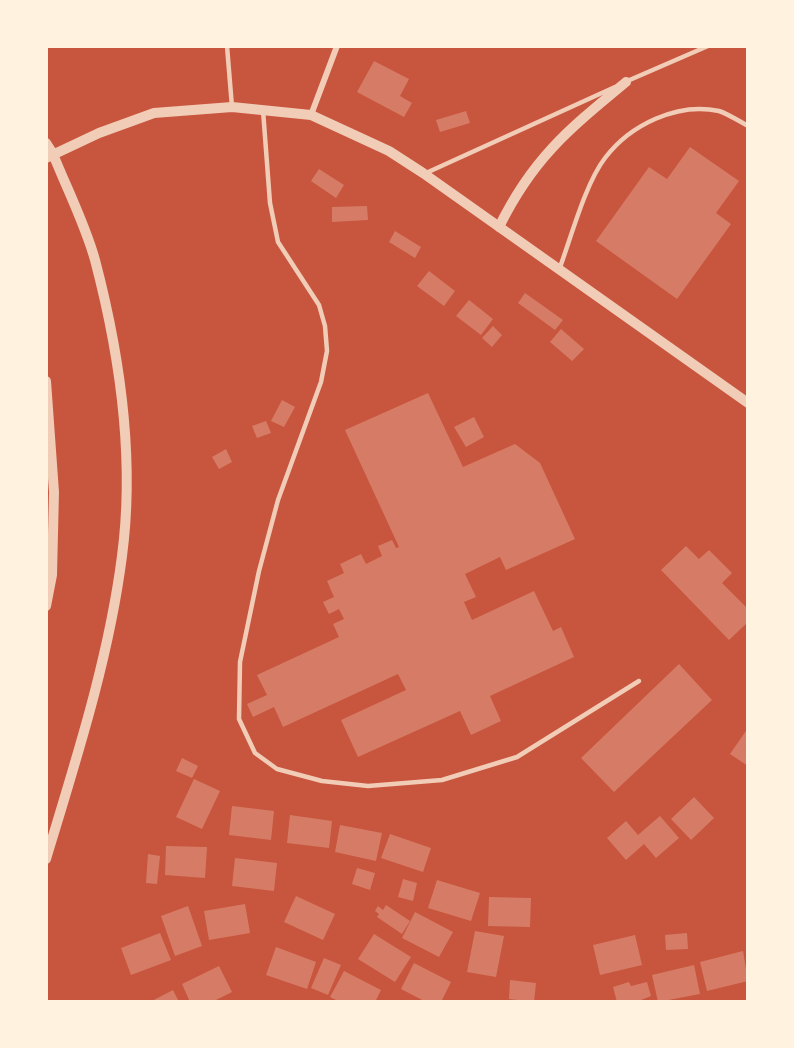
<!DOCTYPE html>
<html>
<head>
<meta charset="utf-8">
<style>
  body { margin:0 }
  #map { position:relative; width:794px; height:1048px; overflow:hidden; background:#c8553d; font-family:"Space Grotesk",sans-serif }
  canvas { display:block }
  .frame { position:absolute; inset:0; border:48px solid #fff3e0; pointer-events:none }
</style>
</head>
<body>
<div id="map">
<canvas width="794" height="1048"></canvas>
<div class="frame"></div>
</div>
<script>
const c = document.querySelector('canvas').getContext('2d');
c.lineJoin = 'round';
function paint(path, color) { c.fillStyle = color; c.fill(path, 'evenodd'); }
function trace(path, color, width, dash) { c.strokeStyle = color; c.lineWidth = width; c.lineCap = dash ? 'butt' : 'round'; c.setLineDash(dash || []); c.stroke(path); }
paint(new Path2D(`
  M374,61L409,79L400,96L412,103L404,117L357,92Z
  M466,111L470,123L440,132L436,120Z
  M690,147L739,181L716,213L731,224L677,299L596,241L649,167L667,179Z
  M319,169L344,185L336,198L311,181Z
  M367,206L368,220L332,222V207Z
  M395,231L421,247L415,258L389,242Z
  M429,271L455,291L444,306L417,286Z
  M525,293L563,320L555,330L518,303Z
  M469,300L493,319L481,335L456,316Z
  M493,326L502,335L492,347L482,338Z
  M561,329L584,349L572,361L550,342Z
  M428,393L463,467L515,444L540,463L575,539L506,570L500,557L465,574L476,597L464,602L472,620L534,591L553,631L561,627L574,657L490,696L501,721L471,735L460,711L358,757L341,720L406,690L398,674L283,727L274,707L253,717L247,704L267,695L257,675L339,637L333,624L344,619L339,609L329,614L323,602L334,597L327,581L344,573L340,564L361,554L366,564L382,556L378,546L392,540L396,548L399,547L345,430Z
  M282,400L295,407L284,427L271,421Z
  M474,417L484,437L466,447L454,427Z
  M266,421L271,433L257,438L252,426Z
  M226,449L232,462L219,469L212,457Z
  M686,546L699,559L709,550L732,573L722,583L748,609V622L729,640L661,570Z
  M679,664L712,700L614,792L581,758Z
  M748,728V766L730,754Z
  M182,758L198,766L192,778L176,771Z
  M194,779L220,791L202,829L176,817Z
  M694,797L714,818L691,840L671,819Z
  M232,806L274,811L271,840L229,835Z
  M290,815L332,821L329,848L287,843Z
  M660,816L679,838L656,858L644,844L626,860L607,838L626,821L638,835Z
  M340,825L382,833L376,861L335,852Z
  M390,834L431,848L423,872L381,858Z
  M166,846L207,847L205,878L165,875Z
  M148,854L160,856L157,884L146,883Z
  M235,858L277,863L274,891L232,886Z
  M357,868L375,873L370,890L352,884Z
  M403,879L417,883L413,901L398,897Z
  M437,880L480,893L471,921L428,908Z
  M296,896L335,914L323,940L284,922Z
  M489,897L531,898L530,927L488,926Z
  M245,904L250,933L209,940L204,911Z
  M386,905L410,921L402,934L377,917L379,914L375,911L378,906L383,910Z
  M188,906L202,946L175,956L161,916Z
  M415,912L453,932L439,957L402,938Z
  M475,931L504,936L496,977L467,972Z
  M160,933L171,960L131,975L121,948Z
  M687,933L688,949L666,950L665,935Z
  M374,934L411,957L395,982L358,959Z
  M635,935L642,965L600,975L593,945Z
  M276,947L316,962L307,989L266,975Z
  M743,951L748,981L707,991L700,962Z
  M324,958L341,965L328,995L311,988Z
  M414,963L451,982L441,1002H426L401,989Z
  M694,965L700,994L658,1002L652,975Z
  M219,966L232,992L212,1002H190L182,984Z
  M344,971L381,990L375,1002H340L330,997Z
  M510,980L536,983L534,1002L509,999Z
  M629,982L631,986L647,982L651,996L636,1002H617L613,987Z
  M173,990L179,1002H150Z`), '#d67c66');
trace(new Path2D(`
  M227,46L232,107
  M625,82L708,46
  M263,110L270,203L278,242L319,305L325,326L327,351L321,382L278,500L259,571L240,662L239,719L255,753L277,769L322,781L368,786L442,780L517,757L639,681
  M426,173L615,87
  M559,270C571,238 585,184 605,158C630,125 677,102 719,111C728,114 739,121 748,126`), '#f1ccb7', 4.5);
trace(new Path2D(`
  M311,115L337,46`), '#f1ccb7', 6);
trace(new Path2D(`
  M46,143L53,154C67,189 85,224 95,260C120,355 135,458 122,556C109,658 76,760 46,859
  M46,158L99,133L154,113L232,107L311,115L389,151L423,173L748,403
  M499,227C533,158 568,130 626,82
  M46,381L54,492L52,575L46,606`), '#f1ccb7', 10);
</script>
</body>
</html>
